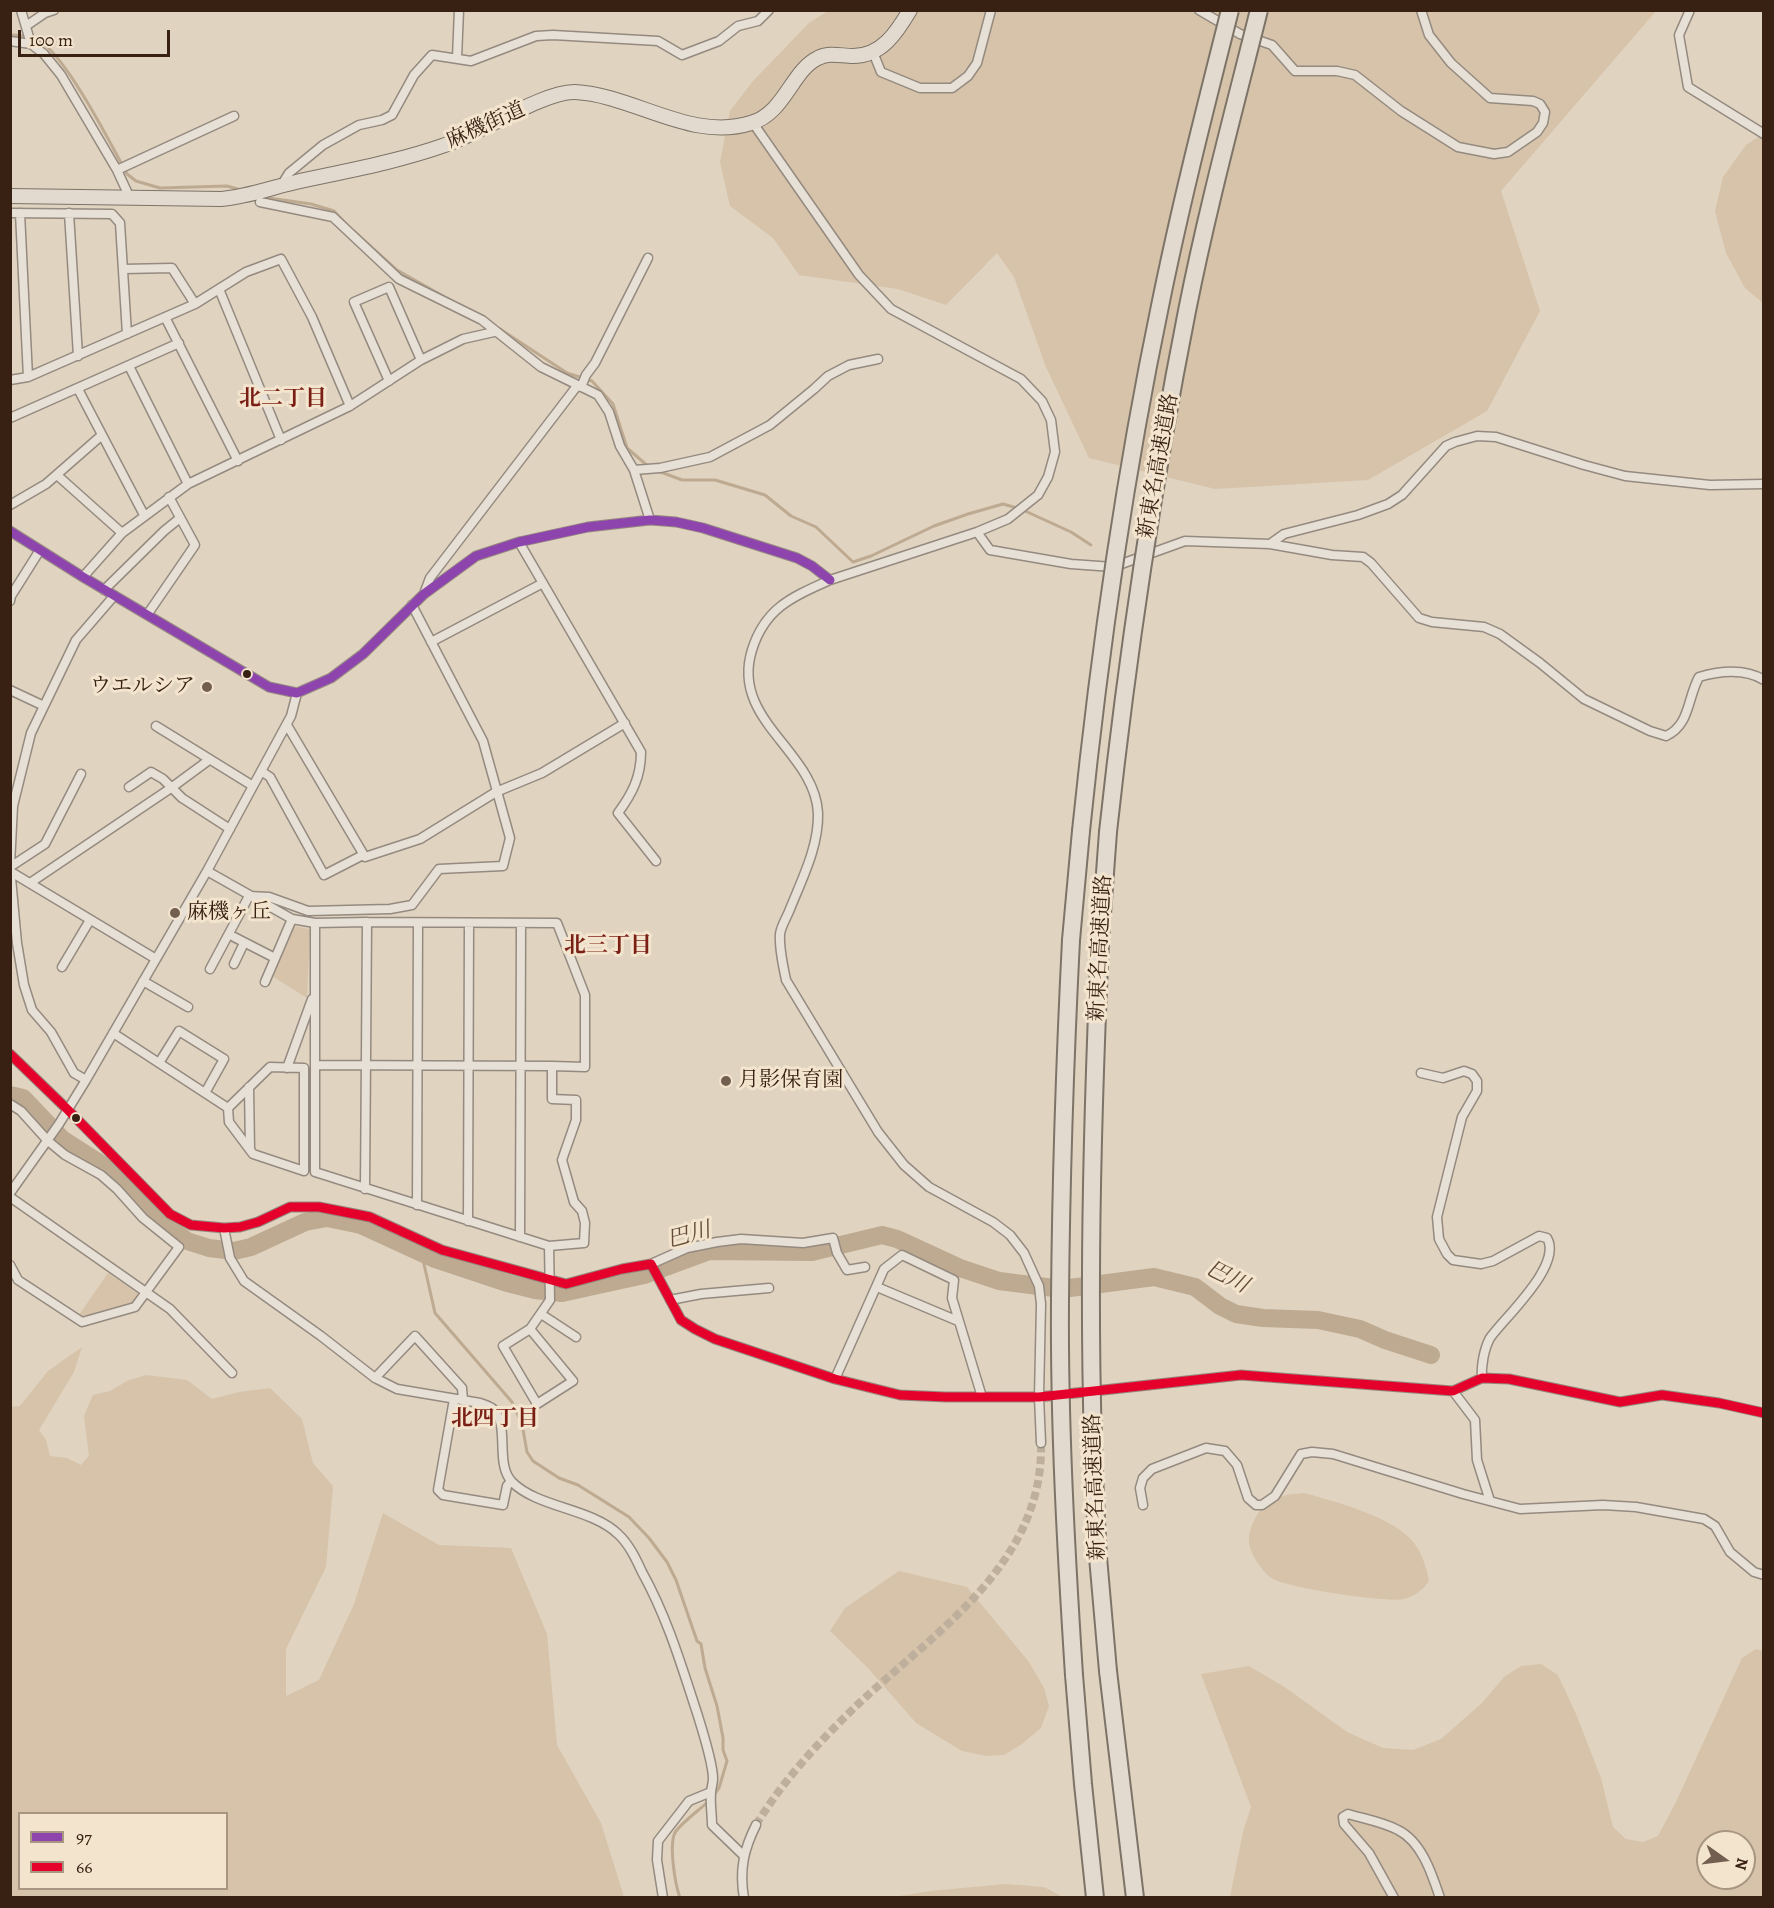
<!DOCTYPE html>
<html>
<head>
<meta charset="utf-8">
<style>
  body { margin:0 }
  #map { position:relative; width:1774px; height:1908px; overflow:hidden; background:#e0d3c0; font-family:Alegreya,serif }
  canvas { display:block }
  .frame { position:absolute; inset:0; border:12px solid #382113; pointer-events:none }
  .legend { position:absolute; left:18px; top:1812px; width:210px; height:78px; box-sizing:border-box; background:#f3e4ce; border:2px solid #a89683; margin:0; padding:8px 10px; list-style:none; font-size:18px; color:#382113 }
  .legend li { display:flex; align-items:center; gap:12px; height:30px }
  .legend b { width:30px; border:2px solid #a89683 }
  .north { position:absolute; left:1696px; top:1830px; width:60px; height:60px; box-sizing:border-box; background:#f3e4ce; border:2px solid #a89683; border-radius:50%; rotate:104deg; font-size:16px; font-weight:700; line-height:24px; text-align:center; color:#382113 }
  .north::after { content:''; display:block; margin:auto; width:21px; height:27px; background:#735f50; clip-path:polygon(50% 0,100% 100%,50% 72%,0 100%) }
  .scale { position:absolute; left:18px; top:30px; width:152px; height:27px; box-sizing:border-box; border:3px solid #382113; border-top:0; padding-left:8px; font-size:18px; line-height:21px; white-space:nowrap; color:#382113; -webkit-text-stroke:4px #f3e4ce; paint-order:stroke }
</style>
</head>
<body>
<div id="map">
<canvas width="1774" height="1908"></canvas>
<div class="frame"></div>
<ul class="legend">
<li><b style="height:8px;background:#8e44ad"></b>97</li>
<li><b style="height:8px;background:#e4002b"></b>66</li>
</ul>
<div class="north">N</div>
<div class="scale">100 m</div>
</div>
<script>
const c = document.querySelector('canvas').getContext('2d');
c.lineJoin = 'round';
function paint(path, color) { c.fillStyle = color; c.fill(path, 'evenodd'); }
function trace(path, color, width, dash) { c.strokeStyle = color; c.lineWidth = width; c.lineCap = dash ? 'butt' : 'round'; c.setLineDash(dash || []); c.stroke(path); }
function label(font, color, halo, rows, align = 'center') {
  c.font = font + ' Alegreya,"Noto Serif JP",serif'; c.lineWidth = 6; c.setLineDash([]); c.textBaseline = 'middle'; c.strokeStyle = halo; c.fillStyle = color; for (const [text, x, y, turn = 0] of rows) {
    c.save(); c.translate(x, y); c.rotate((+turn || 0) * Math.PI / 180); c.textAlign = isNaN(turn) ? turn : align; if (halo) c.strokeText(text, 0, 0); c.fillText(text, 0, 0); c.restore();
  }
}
paint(new Path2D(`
  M828,11H1656L1501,191L1540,311L1487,411L1368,480L1215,489L1089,458L1046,367L1014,277L997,253L946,305L898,289L799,275L773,238L730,206L720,162L730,111L753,81L809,23Z
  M1763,134V303L1745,288L1726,253L1715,211L1723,177L1746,145Z
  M294,926L309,929L310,932L307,998L272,976L291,928Z
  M108,1273L140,1295L133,1303L84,1318L79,1315Z
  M82,1347L74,1372L39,1430L46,1440L50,1456L67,1458L81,1465L89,1456L84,1416L93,1395L110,1391L127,1381L146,1375L187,1380L212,1399L239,1392L270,1388L302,1419L313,1463L333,1486L326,1567L286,1649V1696L319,1680L354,1604L383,1513L439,1545L511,1548L547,1634L557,1745L601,1823L624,1897H11V1407L20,1406L48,1371ZM20,1814H226V1888H20Z
  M1304,1493C1334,1501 1396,1518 1414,1543C1423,1555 1426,1567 1429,1581C1423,1590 1415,1596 1404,1599C1387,1603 1289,1588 1273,1579C1263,1573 1250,1554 1249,1542C1248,1530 1257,1512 1265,1505C1276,1495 1291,1494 1304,1493Z
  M899,1571L967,1587L1029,1662L1044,1688L1049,1706L1041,1728L1022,1744L1004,1755L987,1756L962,1751L916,1723L868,1668L830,1631L845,1608Z
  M1756,1649L1763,1651V1897H1230L1243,1832L1251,1807L1201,1674L1249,1666L1286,1688L1347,1732L1383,1748L1413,1750L1441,1739L1482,1703L1504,1677L1521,1666L1541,1664L1558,1675L1576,1714L1601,1778L1613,1827L1626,1839L1643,1842L1658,1836L1676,1802L1742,1658ZM1708,1842H1744V1878H1708Z
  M1006,1884L1044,1887L1063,1897H894L930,1891Z`), '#d6c3aa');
trace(new Path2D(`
  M10,35C20,35 29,36 38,40C65,54 111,144 127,174L136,181L160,188L227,186L241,190
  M262,197L311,204L334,211L349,227
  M354,231L397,270L450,300
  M500,329L567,373L592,381L613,404L627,448L649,467
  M658,471L682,480H715L765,495L791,516L816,527L853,562L871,556L934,526L968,514L1003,504L1017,508
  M1023,510L1071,532L1091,545
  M421,1251L435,1313L512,1402L522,1424L527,1452L533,1461L559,1478L578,1485L629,1517L649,1538L667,1562L676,1580L697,1641L701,1644L705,1668L717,1706L723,1738V1750L727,1761L719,1788L713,1796
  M680,1898C675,1884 668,1842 676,1831C685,1820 698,1811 709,1801`), '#beaa91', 3);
trace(new Path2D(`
  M10,1095L23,1098L62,1139L112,1171L149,1211L187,1241L209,1248L234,1251L251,1247L305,1222L327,1218L361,1225L435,1259L507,1283L535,1290L562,1293L644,1275L709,1251L812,1252L882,1235L897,1239L960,1268L999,1281L1062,1289L1154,1277L1195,1287L1220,1306L1236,1314L1263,1318L1318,1320L1360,1329L1385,1340L1431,1355`), '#beaa91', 18);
trace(new Path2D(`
  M756,1825C782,1782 817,1744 853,1709C931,1634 1044,1566 1041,1443`), '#beaf9d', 8, [8, 4]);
const minor = new Path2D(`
  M21,10L31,44
  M1199,10L1240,34L1272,45L1295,71H1337L1355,75L1401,111L1458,147L1494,154L1508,152L1537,132L1543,123L1545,112L1540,104L1533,101L1490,98L1451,63L1429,35L1421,10
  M1690,10L1679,35L1688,87L1764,134
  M26,26L45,13L54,10
  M10,41L31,44L44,54L61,75L117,170L129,196
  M873,52L881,72L920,88H952L968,76L977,63L991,10
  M457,58L459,10
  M753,123L859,275L891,309L1021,379L1042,401L1051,420L1055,452L1048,477L1038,495L1008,519L977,532L830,580C792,597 765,608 752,650C730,720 815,751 818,813C819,846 802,879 790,909C787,917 781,926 780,934C779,949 783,965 786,980L878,1132L904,1165L929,1187L993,1222L1010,1235L1024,1253L1039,1286L1041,1304L1039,1397L1041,1443
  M117,170L234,116
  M281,186L289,173L323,145L359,125L382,120L392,115L414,75L432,55L471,61L536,36L553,35L658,41L682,55L719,41L738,26L758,21L769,10
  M260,202L333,217L399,279L482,320L541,367L598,395L609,412L620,446L634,470L650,520
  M10,213L112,214L120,223L127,334
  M20,213L28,377
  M69,213L78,356
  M123,269L172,268L195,304
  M219,289L281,440
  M165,317L238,461
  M129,366L188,484
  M10,380L28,377L195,304L246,272L281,259L312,317L350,406
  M389,381L354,302L389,287L421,360
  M581,387L586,375L595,363L648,258
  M78,389L144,515
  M10,418L179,343
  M634,470L660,468L710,457L770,425L814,389L828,376L849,365L878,359
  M57,475L122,533
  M10,505L46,484L102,435
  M10,531L83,577L269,687L297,693L331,678L363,654L424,594L476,556L519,542L588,527L650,520L676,522L703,528L797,558L812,566L830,580
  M977,532L990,550L1071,564L1113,567L1185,541L1270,544L1332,555L1363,557L1371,563L1419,618L1432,622L1484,627L1500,634L1540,663L1584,699L1650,731L1666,736C1690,725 1687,699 1699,677C1720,671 1744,668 1764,680
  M519,542L641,752C641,777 632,794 618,813L656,861
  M1270,544L1284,534L1358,515L1388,504L1402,495L1446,446L1455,442L1477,436L1496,437L1584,465L1625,476L1710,485L1764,484
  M83,577L122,533L188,484L350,406L421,360L463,339L494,332
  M104,590L164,531L180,518
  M424,594L430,578L577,386
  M10,601L11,596L40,550
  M147,615L195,545L169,497
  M431,642L543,583
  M10,690L44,706
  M287,725L365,857L420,839L496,792L542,773L625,723
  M156,726L253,786
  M261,771L270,777L324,875L363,855
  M129,787L151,772L163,779L182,798L230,829
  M10,865L13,806L31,733L76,640L114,596
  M10,867L17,943L24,985L32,1010L51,1032L74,1073L86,1080
  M10,867L45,844L81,774
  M207,871L292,919L315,923
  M11,872L156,959
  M30,883L171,788L209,760
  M367,922L557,923L585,995V1067L552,1066V1099L576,1100V1120L562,1160L574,1202L582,1211L585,1223L584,1243L549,1246L315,1172V923Z
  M234,937L275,958
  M234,964L244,943
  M62,967L90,920
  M210,969L249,896L269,897L308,911L390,909L412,905L439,869L503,866L510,838L483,741L412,605
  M143,981L188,1007
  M265,982L292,919
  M113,1033L228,1108
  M10,1054L68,1110L170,1214L191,1225L224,1228L240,1227L258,1222L290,1207H319L370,1217L442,1250L566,1284L622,1269L651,1264L681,1320L695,1329L715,1339L835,1379L900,1395L946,1397H1039L1241,1375L1453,1391L1482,1378L1509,1379L1620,1402L1662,1395L1719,1403L1764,1413
  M159,1063L179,1031L224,1059L205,1093
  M315,1065L552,1066
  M270,1067L304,1068V1171L253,1154L229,1122L228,1108Z
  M287,1068L312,999
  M1421,1073L1443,1078L1464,1071L1472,1074L1477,1081V1091L1462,1117L1437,1217L1439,1239L1447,1254L1453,1260L1481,1264L1493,1261L1539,1236L1547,1238C1563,1265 1505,1317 1490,1338C1484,1349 1481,1366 1482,1378
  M249,1087L250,1150
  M10,1104L21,1111L48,1141L65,1155L101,1175L117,1189L143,1218L179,1247L135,1307L82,1322L18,1280L10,1265
  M365,1189L367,922
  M10,1193L59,1124L86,1080L207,871L291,716L297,693
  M10,1197L170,1309L232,1373
  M417,1205L418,923
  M468,1221L469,923
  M224,1228L230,1258L244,1281L321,1336L375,1378L397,1389L480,1403C483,1404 489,1406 492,1408C511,1424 494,1463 512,1482C538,1508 591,1508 618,1534C629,1544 636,1559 642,1572C667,1617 681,1664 697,1713C702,1729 713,1763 713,1779C713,1784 711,1788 711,1793C710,1803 712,1814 712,1825L743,1855
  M520,1237L521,923
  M651,1264L687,1248L717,1242L741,1239L803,1243L833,1238L837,1253L847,1270L865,1267
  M877,1287L958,1321
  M670,1300L701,1294L769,1288
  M541,1314L576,1337
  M530,1329L573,1381L537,1404L503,1346L530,1329L550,1300L549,1246
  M375,1378L415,1336L462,1388L463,1400
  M835,1379L884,1269L902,1255L954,1280L952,1298L982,1397
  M1453,1391L1475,1420L1477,1460L1490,1501
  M454,1399L438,1490L443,1495L503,1505L507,1486L511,1481
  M1143,1505L1140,1488L1143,1478L1152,1469L1206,1448L1225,1451L1237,1465L1248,1498L1256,1505H1262L1275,1496L1301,1454L1312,1452L1333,1454L1463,1494L1520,1509L1603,1505L1636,1507L1704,1519L1715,1526L1730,1552L1754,1572L1764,1575
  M663,1898L657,1860L658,1841L689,1801L711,1792
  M744,1898C739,1870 744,1849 756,1825
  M1394,1898L1369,1853L1344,1824L1343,1817L1348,1814C1365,1819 1383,1822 1398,1830C1422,1842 1432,1874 1440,1898`);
const primary = new Path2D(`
  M10,196L221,199C247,197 270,188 296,182C346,171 397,162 445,145C479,134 544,91 575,92C634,95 691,142 751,123C785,113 792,70 818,58C829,52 841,56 853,56C882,56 897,32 910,10`);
const motorway = new Path2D(`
  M1071,940L1081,831
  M1100,941L1108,832
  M1108,1671L1135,1898
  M1074,1675L1083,1784L1095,1898`);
trace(minor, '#958a7f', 11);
trace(primary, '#7d7367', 16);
trace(motorway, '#7d7367', 20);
trace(minor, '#e6e0d6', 8);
trace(primary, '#e2dacf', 14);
trace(motorway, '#e2dacf', 16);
const motorwayBridge = new Path2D(`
  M1081,831C1099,655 1124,479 1160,306C1180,207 1205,109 1230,10
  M1108,832C1127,657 1153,483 1187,311C1207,210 1234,110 1259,10
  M1071,940C1065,1059 1061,1179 1060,1299C1059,1424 1066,1550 1074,1675
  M1100,941C1091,1146 1086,1352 1098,1557C1101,1595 1105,1633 1108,1671`);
trace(motorwayBridge, '#7d7367', 20, []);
trace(motorwayBridge, '#e2dacf', 16);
trace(new Path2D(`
  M10,531L83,577L269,687L297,693L331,678L363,654L424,594L476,556L519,542L588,527L650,520L676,522L703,528L797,558L812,566L830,580`), '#8e44ad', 9);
trace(new Path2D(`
  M10,1054L68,1110L170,1214L191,1225L224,1228L240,1227L258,1222L290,1207H319L370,1217L442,1250L566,1284L622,1269L651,1264L681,1320L695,1329L715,1339L835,1379L900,1395L946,1397H1039L1241,1375L1453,1391L1482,1378L1509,1379L1620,1402L1662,1395L1719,1403L1764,1413`), '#e4002b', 9);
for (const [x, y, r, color] of [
  [247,674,5,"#382113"],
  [207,687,6,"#735f50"],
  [175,913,6,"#735f50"],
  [726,1081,6,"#735f50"],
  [76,1118,5,"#382113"]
]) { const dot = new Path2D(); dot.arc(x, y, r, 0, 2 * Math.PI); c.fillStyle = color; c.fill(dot); trace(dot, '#f3e4ce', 2); }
label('21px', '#382113', '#f3e4ce', [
  ["麻機街道",486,126,-24],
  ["新東名高速道路",1159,466,-80],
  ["新東名高速道路",1101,948,-87],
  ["新東名高速道路",1096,1487,-92]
]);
label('21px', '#382113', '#f3e4ce', [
  ["ウエルシア",195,687,"right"],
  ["麻機ヶ丘",187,913],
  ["月影保育園",738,1081]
], 'left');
label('bold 22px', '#7a1f14', '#f3e4ce', [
  ["北二丁目",283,400],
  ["北三丁目",608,947],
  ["北四丁目",495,1420]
]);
label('italic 22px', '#624b38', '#f3e4ce', [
  ["巴川",689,1236,-15],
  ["巴川",1227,1278,27]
]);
</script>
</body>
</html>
